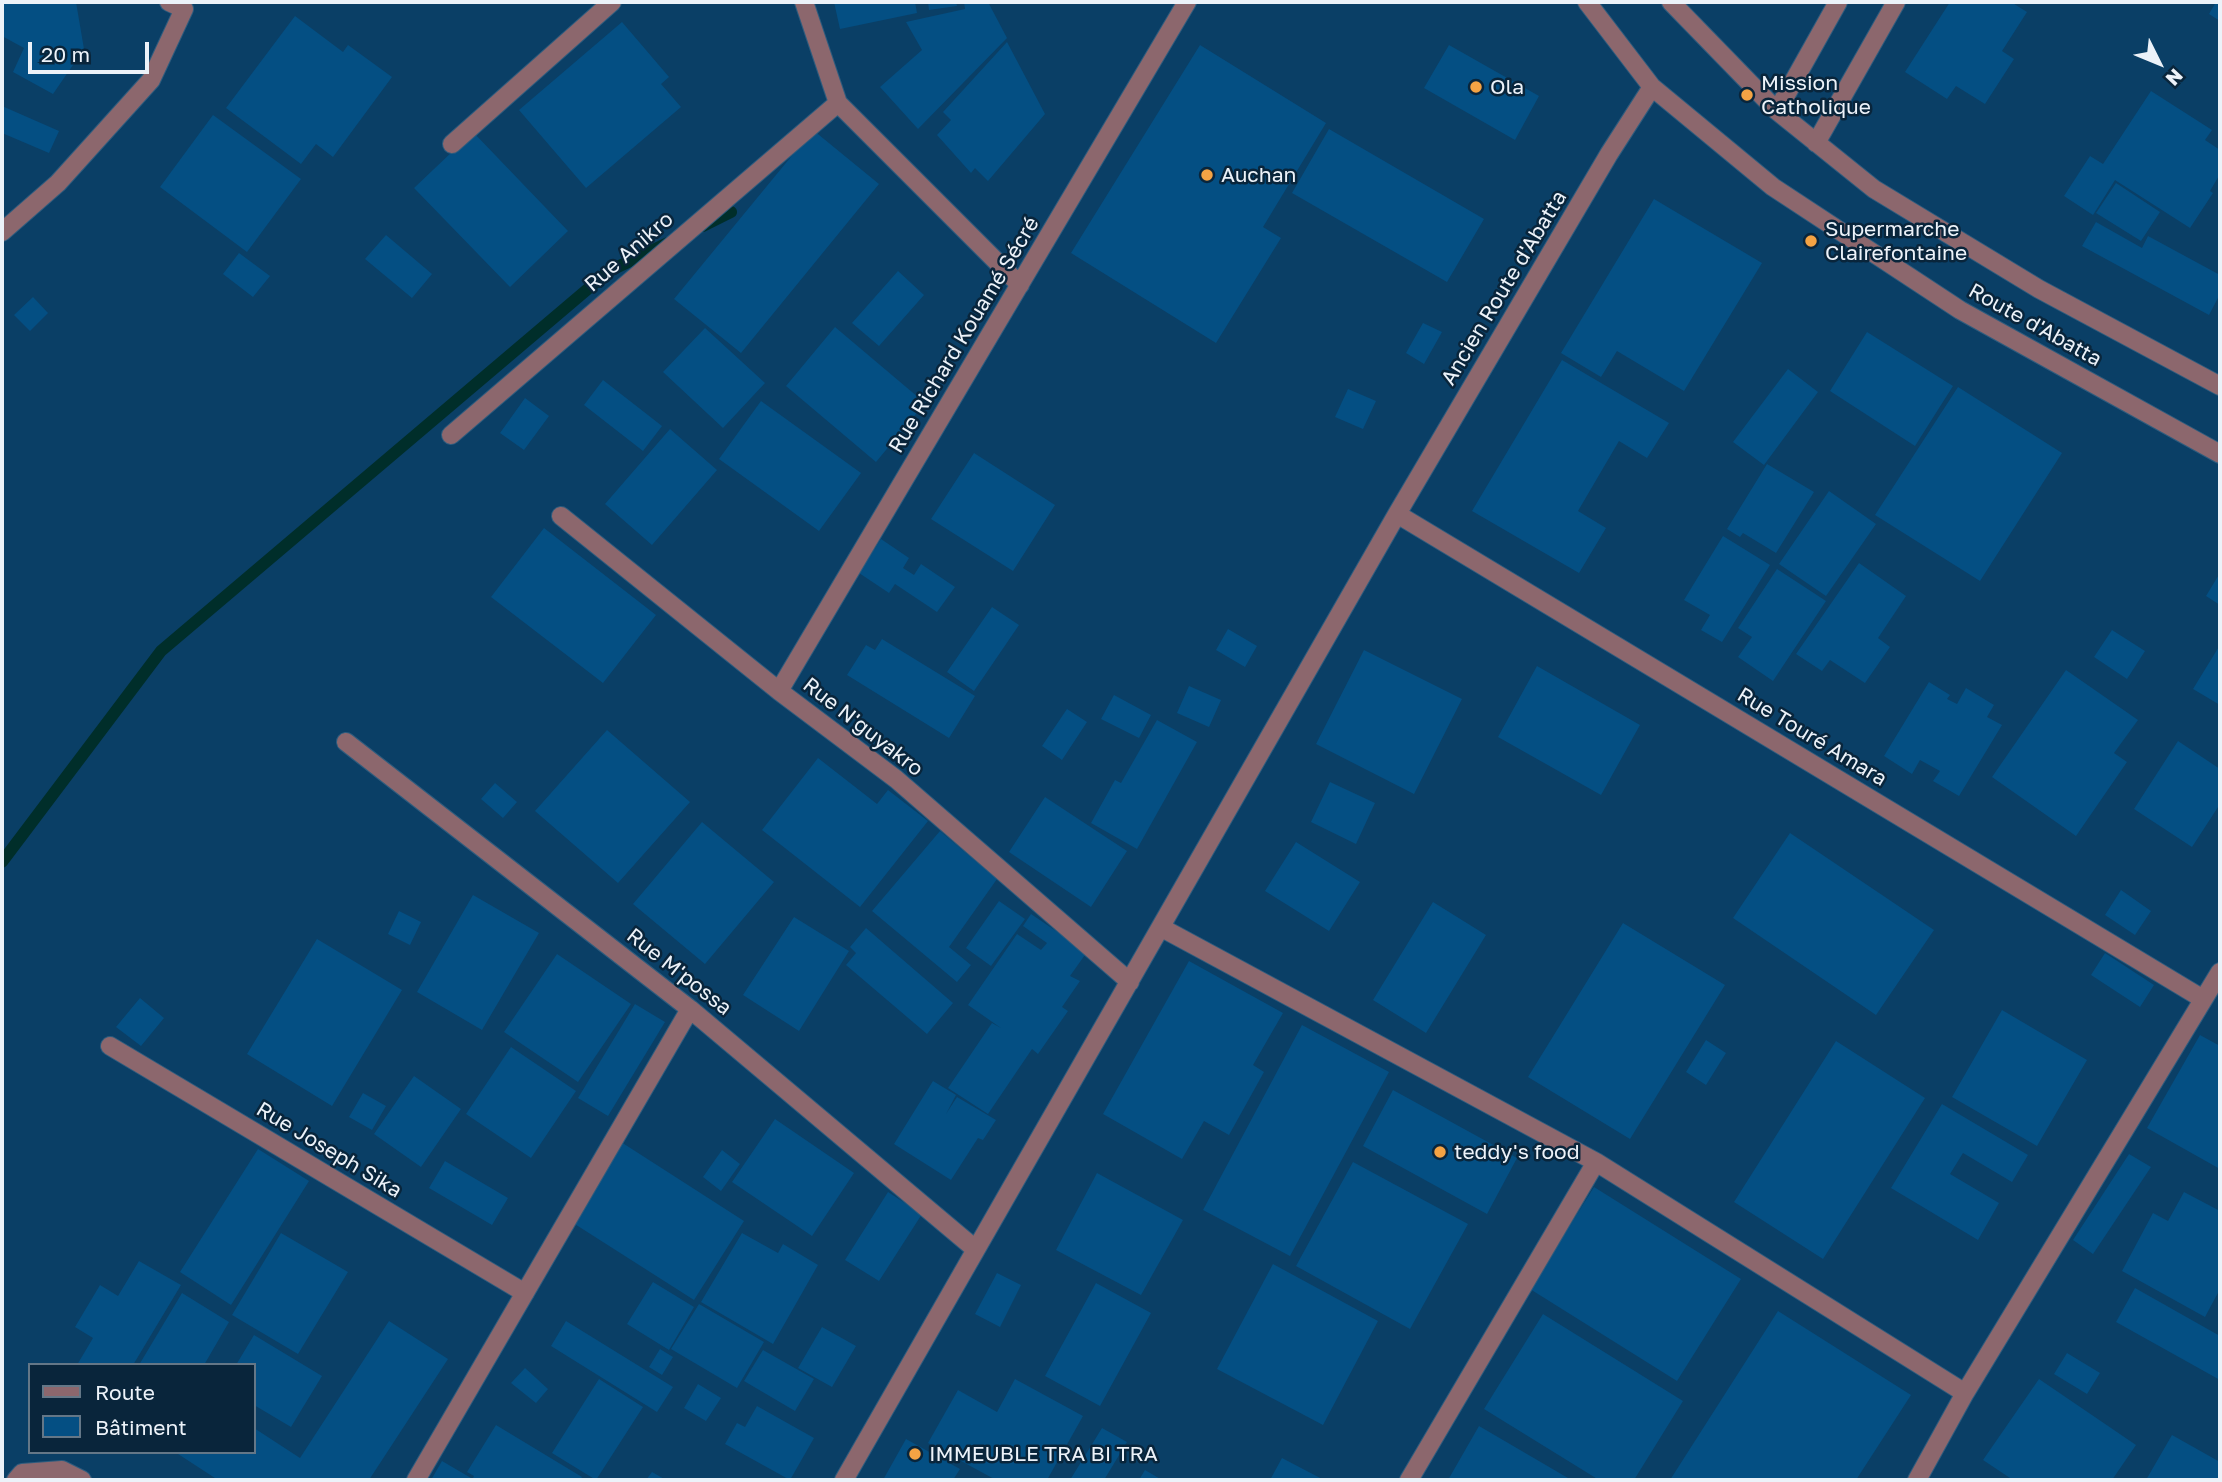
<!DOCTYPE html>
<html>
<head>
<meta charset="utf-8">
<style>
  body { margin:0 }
  #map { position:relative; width:2222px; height:1482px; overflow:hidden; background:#0a3f66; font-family:"Golos Text",sans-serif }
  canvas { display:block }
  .frame { position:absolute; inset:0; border:4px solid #ecf2f9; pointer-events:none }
  .legend { position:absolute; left:28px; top:1363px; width:228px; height:91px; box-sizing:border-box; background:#09253b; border:2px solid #647787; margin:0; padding:9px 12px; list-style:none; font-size:21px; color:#ecf2f9 }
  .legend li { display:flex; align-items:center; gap:14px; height:35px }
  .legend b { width:35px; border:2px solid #647787 }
  .north { position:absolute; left:2124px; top:28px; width:70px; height:70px; -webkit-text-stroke:5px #09253b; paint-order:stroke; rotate:133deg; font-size:19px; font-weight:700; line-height:28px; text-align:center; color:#ecf2f9 }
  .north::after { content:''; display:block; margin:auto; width:24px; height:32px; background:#ecf2f9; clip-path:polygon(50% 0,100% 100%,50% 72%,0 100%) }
  .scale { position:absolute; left:28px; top:42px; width:121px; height:32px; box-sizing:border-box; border:4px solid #ecf2f9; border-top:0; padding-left:9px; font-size:21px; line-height:24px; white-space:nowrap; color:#ecf2f9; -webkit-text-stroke:5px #09253b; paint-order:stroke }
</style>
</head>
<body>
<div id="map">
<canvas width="2222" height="1482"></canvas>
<div class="frame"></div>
<ul class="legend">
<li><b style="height:9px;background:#8c676d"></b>Route</li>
<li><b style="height:19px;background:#044f83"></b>Bâtiment</li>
</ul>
<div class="north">N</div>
<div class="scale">20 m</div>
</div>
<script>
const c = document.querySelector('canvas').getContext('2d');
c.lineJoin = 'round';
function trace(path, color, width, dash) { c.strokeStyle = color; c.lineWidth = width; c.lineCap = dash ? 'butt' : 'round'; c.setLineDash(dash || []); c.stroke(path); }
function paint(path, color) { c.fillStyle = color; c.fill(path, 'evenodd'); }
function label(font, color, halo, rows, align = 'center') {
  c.font = font + ' "Golos Text",sans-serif'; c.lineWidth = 5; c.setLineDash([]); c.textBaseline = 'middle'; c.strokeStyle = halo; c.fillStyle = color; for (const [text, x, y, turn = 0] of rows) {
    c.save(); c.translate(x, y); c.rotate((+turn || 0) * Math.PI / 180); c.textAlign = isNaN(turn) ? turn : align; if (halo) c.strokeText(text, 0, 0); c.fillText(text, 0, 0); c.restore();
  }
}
trace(new Path2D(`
  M703,226L731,212
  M2,862L161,651L609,271L668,243`), '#002e2a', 12);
paint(new Path2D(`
  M2,2H76L84,49L53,94L13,72L24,48L2,36Z
  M834,2H915L917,13L840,29Z
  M928,2H956L957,6L929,10Z
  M964,2H988L1007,38L918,129L880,87L922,50L906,22L965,9Z
  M1950,2H2011L2027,12L2002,51L2014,59L1985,104L1956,86L1947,99L1905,72Z
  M2216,2H2220V21L2209,14Z
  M295,16L343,52L348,45L392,77L333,157L316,144L301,164L226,108Z
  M622,22L669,77L661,84L681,107L586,188L519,110Z
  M1007,42L1045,114L988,181L975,168L971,173L937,135L951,120L943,112Z
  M1200,45L1326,123L1263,227L1281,238L1216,343L1071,253Z
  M1449,45L1539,96L1515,140L1424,88Z
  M2151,91L2212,130L2205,140L2220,150V174L2210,191L2213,193L2190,228L2115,180L2093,215L2064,196L2090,156L2103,164Z
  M2,106L59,131L49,153L2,133Z
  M213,115L301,179L247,252L160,187Z
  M1329,129L1484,219L1447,282L1292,193Z
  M813,130L879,184L741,353L674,299Z
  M473,132L568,231L510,287L414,188Z
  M2116,183L2160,212L2141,241L2096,213Z
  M1654,199L1762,263L1684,391L1617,351L1601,377L1561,353Z
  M2096,222L2142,248L2148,236L2220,275V294L2209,315L2082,246Z
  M386,235L432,274L412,298L365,259Z
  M239,253L270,276L253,297L223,274Z
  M898,271L924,295L879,346L852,323Z
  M33,297L48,313L30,331L14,315Z
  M1423,323L1442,332L1424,364L1406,353Z
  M835,327L925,403L876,462L786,386Z
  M705,328L765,383L723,428L663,372Z
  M1867,332L1953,386L1915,446L1830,391Z
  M1562,360L1669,423L1647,458L1619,441L1578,511L1606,528L1579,573L1472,511Z
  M1788,369L1818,392L1764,465L1733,442Z
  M603,380L662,426L643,451L584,405Z
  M1958,387L2062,453L1980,581L1875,515Z
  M1348,389L1376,401L1363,429L1335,417Z
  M525,398L549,416L524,450L500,433Z
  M761,401L861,473L819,531L719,459Z
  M670,429L717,470L652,545L605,504Z
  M974,453L1055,505L1013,571L931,519Z
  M1767,464L1814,492L1776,553L1743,533L1740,537L1727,529Z
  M1829,491L1876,524L1826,596L1779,564Z
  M544,528L656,615L603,683L491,597Z
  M1723,536L1770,565L1722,642L1701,630L1710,615L1684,600Z
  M881,539L909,558L903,568L914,575L921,564L955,587L937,612L895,584L889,593L859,573Z
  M1859,563L1906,596L1878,638L1890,647L1865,683L1830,660L1822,671L1796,654Z
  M1777,569L1826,601L1773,681L1738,657L1752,637L1738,628Z
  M2220,573V605L2206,596Z
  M992,607L1019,625L974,691L947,672Z
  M1228,629L1257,646L1245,667L1216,650Z
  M2112,630L2145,651L2127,679L2094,657Z
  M882,639L975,696L949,738L847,675L866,645L875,650Z
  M2220,645V705L2193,689Z
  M1364,650L1462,699L1414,794L1316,744Z
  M1537,666L1640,725L1601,795L1498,737Z
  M2066,670L2138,720L2114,753L2127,762L2076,836L1992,777Z
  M1929,682L1950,695L1947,699L1957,704L1966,688L1994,705L1987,717L2002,725L1959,796L1933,781L1940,771L1920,760L1912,774L1884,756Z
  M1189,686L1221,700L1209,727L1177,713Z
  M1114,695L1151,715L1139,738L1101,719Z
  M1067,709L1087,722L1062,760L1042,746Z
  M1157,720L1197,742L1137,849L1091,823L1115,780L1121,783Z
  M607,730L690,802L618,883L535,811Z
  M2178,741L2220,769V804L2192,847L2134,809Z
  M818,758L877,804L888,790L928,821L860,907L762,830Z
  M1330,782L1375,803L1356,844L1311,822Z
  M495,783L517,802L503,818L481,799Z
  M1045,797L1127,851L1091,907L1009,852Z
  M702,822L774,882L705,964L633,904Z
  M940,831L997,879L949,947L971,965L957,982L872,911Z
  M1790,833L1934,930L1876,1015L1733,918Z
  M1296,842L1360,882L1329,931L1265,891Z
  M2121,890L2151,911L2135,935L2105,915Z
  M473,895L539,933L482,1030L417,992Z
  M999,901L1025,919L991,966L966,948Z
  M1433,902L1486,935L1426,1033L1373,1000Z
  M399,911L421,922L410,945L388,934Z
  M1031,914L1087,952L1070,976L1080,981L1062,1007L1068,1011L1038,1054L1032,1049L988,1114L948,1088L992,1023L1001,1028L968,1005L1017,934L1041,950L1047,943L1023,926Z
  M794,917L849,951L799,1031L743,995Z
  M1623,923L1725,985L1630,1139L1528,1077Z
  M866,928L953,1003L927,1034L846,965L856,953L850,947Z
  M317,939L402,990L332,1106L247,1054Z
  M2105,953L2154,985L2140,1007L2091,975Z
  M557,954L631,1004L578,1082L504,1032Z
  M1189,961L1283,1013L1253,1065L1264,1072L1229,1135L1204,1121L1182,1159L1103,1114Z
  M140,998L164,1018L141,1046L116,1027Z
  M635,1004L665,1022L608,1116L578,1098Z
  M2002,1010L2087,1060L2037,1146L1952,1097Z
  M1302,1025L1389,1072L1290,1256L1203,1210Z
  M2200,1035L2220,1046V1169L2147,1128Z
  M1706,1040L1726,1053L1706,1085L1686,1072Z
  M1836,1041L1925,1098L1823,1259L1734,1202Z
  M511,1047L576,1091L531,1158L466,1114Z
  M414,1076L461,1109L421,1167L374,1134Z
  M933,1081L956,1095L946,1114L957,1097L996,1120L983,1140L978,1138L951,1180L894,1144Z
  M1393,1090L1517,1158L1487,1214L1363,1146Z
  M363,1093L386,1106L372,1130L349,1117Z
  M1942,1104L2028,1155L2012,1182L1963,1153L1950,1174L1999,1203L1978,1240L1891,1188Z
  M775,1119L854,1173L812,1236L732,1182Z
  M621,1142L744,1221L694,1300L570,1221Z
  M258,1149L309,1181L231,1305L180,1272Z
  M722,1150L740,1164L721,1191L703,1177Z
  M2129,1154L2151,1167L2093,1254L2073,1240Z
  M445,1161L508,1198L492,1225L429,1188Z
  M1353,1162L1468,1224L1410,1329L1296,1266Z
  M1097,1173L1183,1220L1141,1295L1056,1250Z
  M1594,1187L1741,1279L1677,1381L1530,1289Z
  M888,1192L922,1214L879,1281L845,1260Z
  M2184,1192L2220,1211V1289L2205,1317L2122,1271L2153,1213L2168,1221Z
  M281,1233L348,1272L298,1354L232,1315Z
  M742,1233L778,1253L783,1244L818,1265L773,1344L701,1302Z
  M139,1261L181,1285L133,1365H77L93,1338L75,1327L100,1285L118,1296Z
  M1273,1264L1378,1321L1323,1425L1217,1369Z
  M997,1273L1021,1285L1000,1327L975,1314Z
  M653,1282L694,1307L669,1350L627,1324Z
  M1096,1283L1151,1313L1100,1406L1045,1376Z
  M2135,1288L2220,1336V1380L2116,1322Z
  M182,1293L229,1322L204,1365H139Z
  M699,1304L764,1342L737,1388L671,1349Z
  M1778,1311L1911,1395L1856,1480H1670Z
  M1543,1314L1683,1401L1634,1480H1599L1484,1409Z
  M389,1321L448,1359L369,1480H218L175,1452H254V1428L300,1458Z
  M566,1321L673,1387L657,1412L551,1346Z
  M822,1327L856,1346L832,1387L798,1368Z
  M254,1335L322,1376L291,1427L254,1405V1365H236Z
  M660,1349L673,1357L662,1375L649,1367Z
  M763,1350L814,1379L795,1411L744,1381Z
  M2067,1353L2100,1373L2087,1394L2054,1374Z
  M525,1368L548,1389L536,1403L511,1383Z
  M599,1379L643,1407L596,1480L552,1453Z
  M1015,1379L1083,1416L1047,1480H996L928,1443L958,1390L997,1412Z
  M2039,1379L2136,1445L2112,1480H2013L1983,1460Z
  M698,1384L721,1398L706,1421L684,1408Z
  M757,1406L814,1438L790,1480L725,1444L737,1423L745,1427Z
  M496,1425L582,1477L580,1480H472L474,1476L467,1472Z
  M1479,1426L1568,1478L1567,1480H1448Z
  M1102,1428L1127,1442L1104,1480H1070Z
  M2172,1435L2220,1462V1480H2146Z
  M906,1439L960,1469L953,1480H883Z
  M1282,1458L1324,1480H1270Z
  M442,1461L471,1478L469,1480H431Z
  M1145,1470L1162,1480H1139Z
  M652,1472L666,1480H646Z`), '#044f83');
const minor = new Path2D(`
  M804,2L838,103L1020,285
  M1587,2L1652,87L1773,187L1960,310L2220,454
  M1671,2L1777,111L1874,189L2039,289L2220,386
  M1777,111L1838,2
  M1816,143L1896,2
  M452,144L612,2
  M2,232L58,183L151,80L184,9L169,2
  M451,435L838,103
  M1397,514L2203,999
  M561,516L779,691L896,779L1130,982
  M779,691L1187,2
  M346,742L690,1009L974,1248
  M1162,928L1596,1162L1965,1393
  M110,1046L525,1293
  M16,1480L22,1473L62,1470L82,1480
  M416,1480L690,1009
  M844,1480L1397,514L1609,154L1652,87
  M1409,1480L1596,1162
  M1917,1480L1965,1393L2220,972`);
trace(minor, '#2e5c7e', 20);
trace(minor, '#8c676d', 18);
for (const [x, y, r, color] of [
  [1476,87,7,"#f4a344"],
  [1747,95,7,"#f4a344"],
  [1207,175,7,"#f4a344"],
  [1811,241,7,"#f4a344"],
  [1440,1152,7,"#f4a344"],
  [915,1454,7,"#f4a344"]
]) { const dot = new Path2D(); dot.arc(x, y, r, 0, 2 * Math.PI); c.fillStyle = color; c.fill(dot); trace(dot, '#09253b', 2.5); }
label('21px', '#ecf2f9', '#09253b', [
  ["Mission",1761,83],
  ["Catholique",1761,107],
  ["Ola",1490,87],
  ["Auchan",1221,175],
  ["Supermarche",1825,229],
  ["Clairefontaine",1825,253],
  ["teddy's food",1454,1152],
  ["IMMEUBLE TRA BI TRA",929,1454]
], 'left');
label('21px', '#ecf2f9', '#09253b', [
  ["Rue Anikro",629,252,-41],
  ["Ancien Route d'Abatta",1504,288,-59],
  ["Route d'Abatta",2035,325,29],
  ["Rue Richard Kouamé Sécré",964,335,-59],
  ["Rue N'guyakro",863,727,38],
  ["Rue Touré Amara",1812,737,31],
  ["Rue M'possa",679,972,38],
  ["Rue Joseph Sika",329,1150,31]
]);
</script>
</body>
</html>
